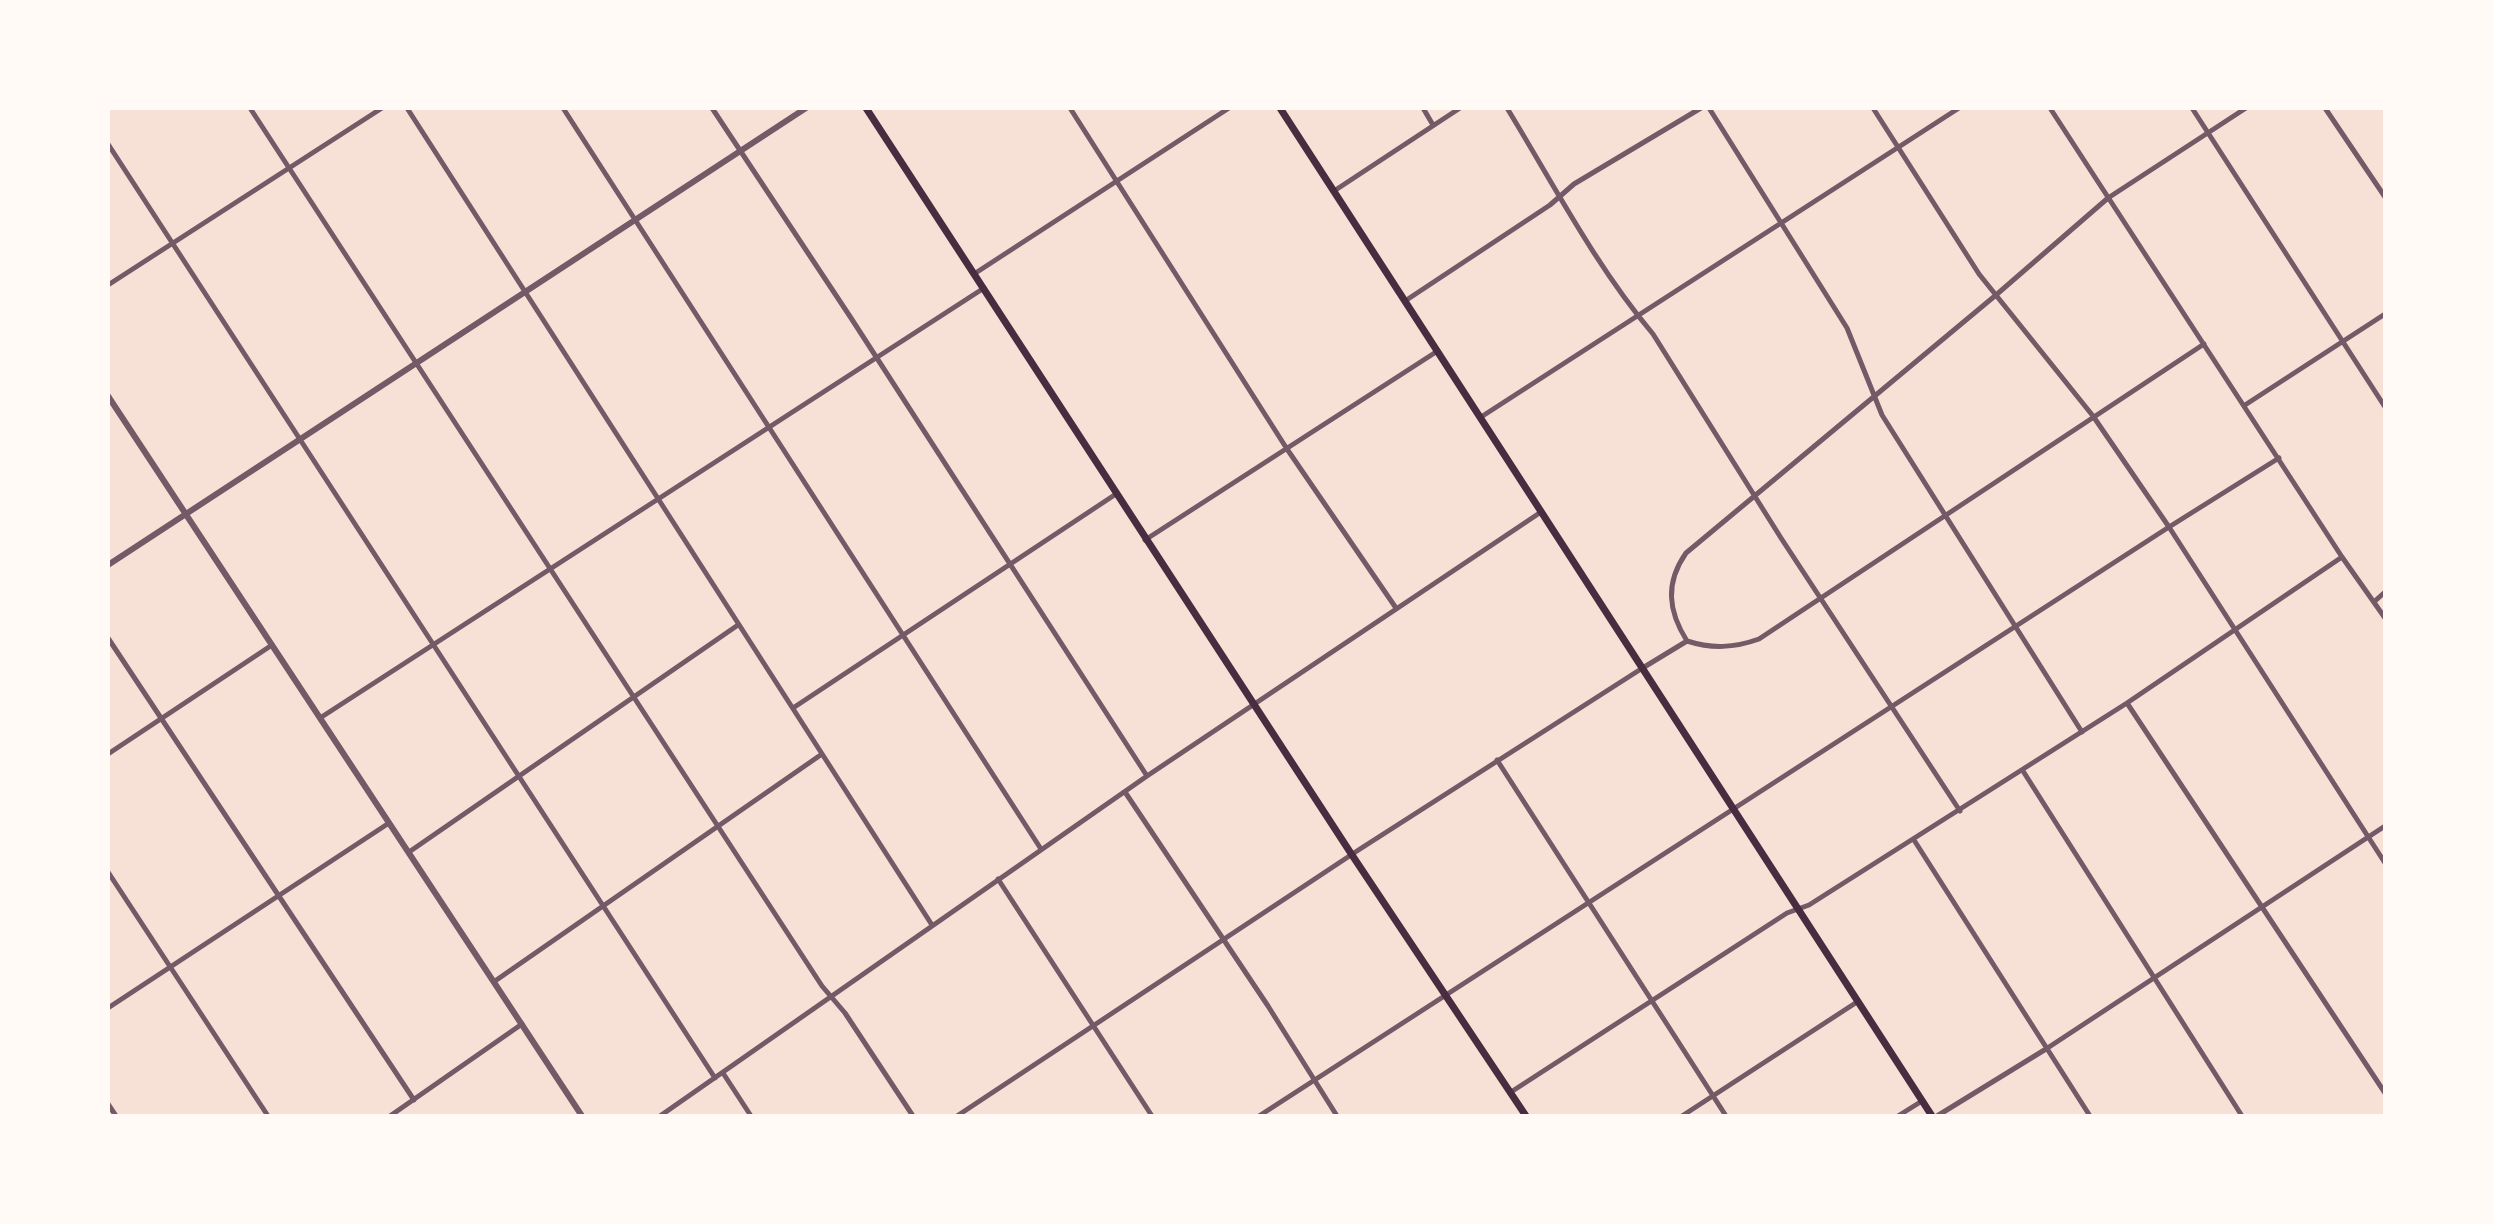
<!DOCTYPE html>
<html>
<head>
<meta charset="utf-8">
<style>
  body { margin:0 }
  #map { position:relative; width:2493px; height:1224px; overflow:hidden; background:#f7e1d7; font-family:"IBM Plex Serif",serif }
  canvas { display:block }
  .frame { position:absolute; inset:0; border:110px solid #fffaf5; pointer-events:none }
</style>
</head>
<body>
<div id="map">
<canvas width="2493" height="1224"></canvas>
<div class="frame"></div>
</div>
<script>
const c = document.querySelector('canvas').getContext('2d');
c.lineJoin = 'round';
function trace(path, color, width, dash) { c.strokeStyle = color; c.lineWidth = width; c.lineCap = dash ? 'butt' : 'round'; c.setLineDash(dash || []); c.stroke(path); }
trace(new Path2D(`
  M250,108L822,986L845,1013L913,1116
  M407,108L932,925
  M563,108L1041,849
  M712,108L851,318L1147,776
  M1070,108L1287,449L1396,608
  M1423,108L1433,125
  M1507,108C1554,185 1595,265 1653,334L1781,538L1960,811
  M1709,108L1847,328L1882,415L2082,732
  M1873,108L1979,274L2093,416L2169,527L2385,863
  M2050,108L2342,557L2385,618
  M2192,108L2385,407
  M2325,108L2385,197
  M108,144L715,1078
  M1334,191L1460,108
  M974,274L1229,108
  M108,285L382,108
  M1405,301L1550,205L1574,184L1701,108
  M2245,405L2385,314
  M1481,417L1959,108
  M1145,540L1436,352
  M2375,601L2385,592
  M108,638L414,1100
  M1687,641C1668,611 1665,583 1686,553L1996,295L2108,198L2246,108
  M2127,703L2385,1093
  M793,708L1116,494
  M320,718L984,288
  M108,754L272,645
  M1497,760L1726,1116
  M2023,771L2242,1116
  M1125,792L1268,1006L1337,1116
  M1914,840L2090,1116
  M409,852L738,625
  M108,872L268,1116
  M998,879L1152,1116
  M495,981L822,754
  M108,1008L389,823
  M723,1073L751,1116
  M1511,1092L1787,913L1809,905L2127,703L2342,557
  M108,1104L116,1116
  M390,1116L522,1024
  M660,1116L1147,776L1541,512
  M957,1116L1360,849L1641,669L1687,641C1712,649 1734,648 1759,639L2204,344
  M1259,1116L2169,527L2279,458
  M1682,1116L1857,1002
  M1898,1116L1922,1101
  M1937,1116L2046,1049L2385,826`), '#755966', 5);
trace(new Path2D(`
  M108,396L582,1116
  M108,565L806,108`), '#755966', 6);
trace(new Path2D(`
  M866,108L1352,855L1526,1116
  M1280,108L1932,1116`), '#4a2c40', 7);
</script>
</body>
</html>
